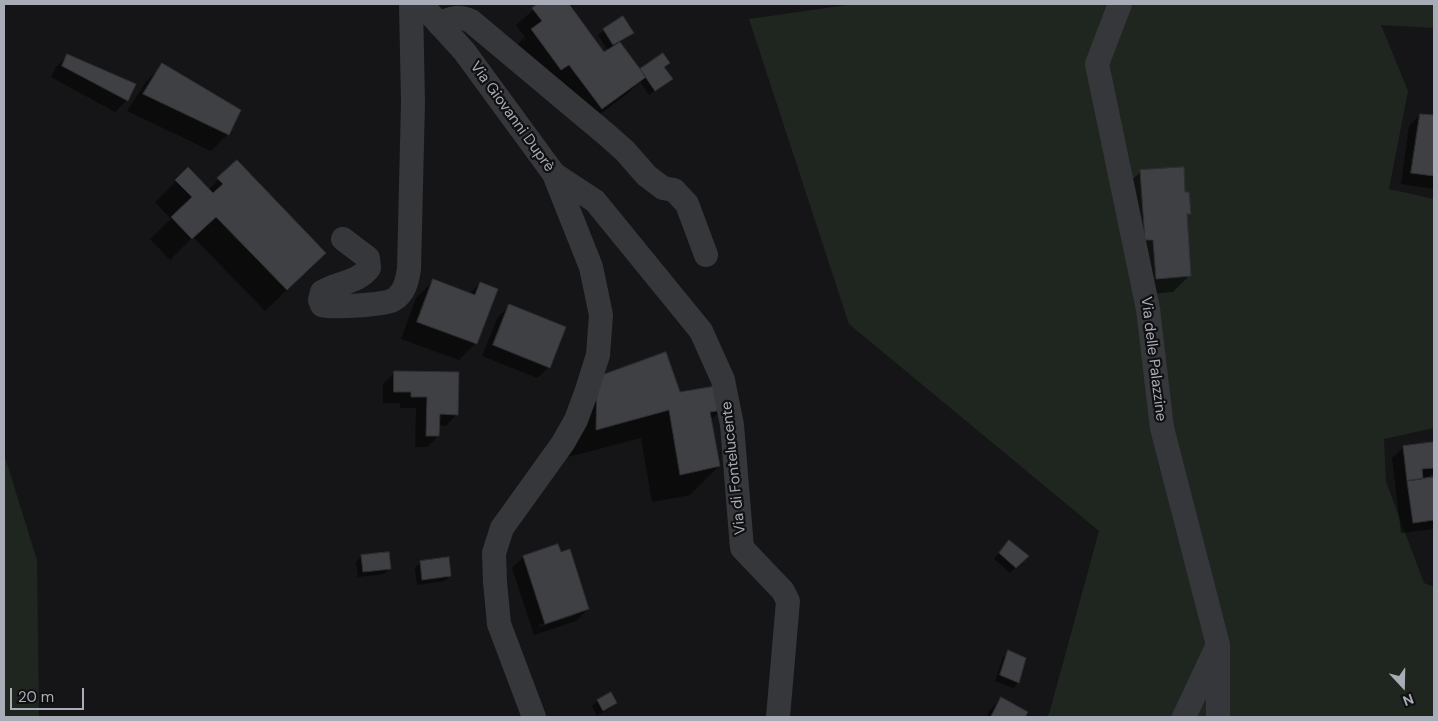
<!DOCTYPE html>
<html>
<head>
<meta charset="utf-8">
<style>
  body { margin:0 }
  #map { position:relative; width:1438px; height:721px; overflow:hidden; background:#151517; font-family:"DM Sans",sans-serif }
  canvas { display:block }
  .frame { position:absolute; inset:0; border:5px solid #a8acb6; pointer-events:none }
  .north { position:absolute; left:1378px; top:661px; width:50px; height:50px; -webkit-text-stroke:4px #101012; paint-order:stroke; rotate:159deg; font-size:14px; font-weight:700; line-height:20px; text-align:center; color:#a8acb6 }
  .north::after { content:''; display:block; margin:auto; width:18px; height:22px; background:#a8acb6; clip-path:polygon(50% 0,100% 100%,50% 72%,0 100%) }
  .scale { position:absolute; left:10px; top:688px; width:74px; height:22px; box-sizing:border-box; border:2px solid #a8acb6; border-top:0; padding-left:6px; font-size:15px; line-height:18px; white-space:nowrap; color:#a8acb6; -webkit-text-stroke:4px #101012; paint-order:stroke }
</style>
</head>
<body>
<div id="map">
<canvas width="1438" height="721"></canvas>
<div class="frame"></div>
<div class="north">N</div>
<div class="scale">20 m</div>
</div>
<script>
const c = document.querySelector('canvas').getContext('2d');
c.lineJoin = 'round';
function paint(path, color) { c.fillStyle = color; c.fill(path, 'evenodd'); }
function trace(path, color, width, dash) { c.strokeStyle = color; c.lineWidth = width; c.lineCap = dash ? 'butt' : 'round'; c.setLineDash(dash || []); c.stroke(path); }
function label(font, color, halo, rows, align = 'center') {
  c.font = font + ' "DM Sans",sans-serif'; c.lineWidth = 4.5; c.setLineDash([]); c.textBaseline = 'middle'; c.strokeStyle = halo; c.fillStyle = color; for (const [text, x, y, turn = 0] of rows) {
    c.save(); c.translate(x, y); c.rotate((+turn || 0) * Math.PI / 180); c.textAlign = isNaN(turn) ? turn : align; if (halo) c.strokeText(text, 0, 0); c.fillText(text, 0, 0); c.restore();
  }
}
paint(new Path2D(`
  M854,4H1434V28L1381,25L1408,91L1389,189L1434,199V428L1384,439L1386,482L1424,583L1434,587V717H1045L1049,714L1099,531L849,324L749,19Z
  M4,454L37,560L39,717H4Z`), '#1f2620');
paint(new Path2D(`
  M540,4H567L604,54L608,51L598,35L604,30L632,33L619,43L640,71L671,79L649,95L640,82L627,94L585,125L515,47L525,37L516,25Z
  M68,55L135,84L127,100L115,112L51,77L56,67Z
  M163,65L228,134L211,151L127,111L146,82Z
  M1420,115L1434,117V189L1401,184L1409,126Z
  M237,162L303,274L265,311L193,237L170,260L150,239L171,219L155,202L188,169L208,190Z
  M1140,172L1190,213L1186,217L1190,275L1173,292L1140,295L1123,189Z
  M433,281L469,294L480,283L476,343L459,360L401,339L416,298Z
  M509,306L549,367L537,378L482,356L498,317Z
  M395,372L457,414L446,426L438,425V436L427,447H415L416,408H400V403H383V384Z
  M598,379L679,393L722,409L711,420L719,466L690,495L652,502L641,438L568,457L569,407Z
  M1434,443V472L1426,479H1434V529L1401,533L1392,458L1404,447Z
  M1009,541L1027,556L1010,573L994,559Z
  M362,556L390,568L384,574L358,577L356,562Z
  M524,557L588,609L576,621L534,635L512,568ZM576,612V615L539,627V625Z
  M421,562L450,576L444,581L417,585L415,568Z
  M1008,652L1018,683L1013,688L995,681L1003,657Z
  M611,693L616,703L610,708L597,716L592,706L597,701Z
  M1001,698L1026,713L1023,717H986L990,710Z`), '#0007');
const building = new Path2D(`
  M538,4H569L604,52L620,42L646,77L602,109L569,65L561,70L531,29L542,21L532,8Z
  M623,16L634,33L613,45L603,29Z
  M663,53L670,63L664,67L673,79L655,91L640,69Z
  M67,54L136,84L128,101L62,66Z
  M162,63L241,110L229,135L143,94Z
  M1420,114L1434,115V176L1411,173Z
  M237,160L326,253L287,290L216,217L192,239L171,217L192,197L175,180L188,167L213,193L223,184L217,178Z
  M1184,167L1185,192H1189L1191,214H1187L1191,276L1156,279L1153,240H1145L1140,170Z
  M433,279L475,295L480,282L498,289L477,344L417,322Z
  M509,304L566,327L550,368L493,345Z
  M666,352L680,392L716,386L723,410L710,412L720,466L680,475L669,410L596,430L597,377Z
  M394,371L459,372L458,415L440,414L439,436H426L427,397H411V392H394Z
  M1434,442V468L1422,469L1423,479L1407,481L1403,446Z
  M1434,477V520L1413,523L1407,481Z
  M1009,540L1029,556L1016,568L999,553Z
  M558,544L561,552L570,549L589,609L545,624L523,556Z
  M389,552L391,569L363,572L361,555Z
  M449,557L451,576L422,580L420,561Z
  M1008,650L1026,658L1019,683L1000,675Z
  M611,692L617,703L603,711L597,700Z
  M1001,697L1028,712L1025,717H991Z`);
paint(building, '#3f4044');
trace(building, '#2f2f33', 1);
trace(new Path2D(`
  M421,4L464,51L554,174L591,267L601,315L598,355L586,393L576,420L563,443L502,528L494,553L495,582L499,624L534,717
  M1120,4L1097,64L1148,309L1162,428L1218,645V717
  M439,24C451,18 458,15 471,21L607,135L625,151L647,176L663,188L674,190L687,204L706,255
  M554,174L595,201L701,331L723,380L732,425L742,548L783,591L788,601L778,717
  M343,239L368,258L369,268C358,283 338,282 322,292L320,300L322,305C334,308 383,305 393,300C405,293 407,281 409,269L413,102L411,4
  M1184,717L1215,651`), '#36373b', 24);
label('15px', '#a8acb6', '#101012', [
  ["Via Giovanni Duprè",512,117,54],
  ["Via delle Palazzine",1153,359,83],
  ["Via di Fontelucente",734,468,-96]
]);
</script>
</body>
</html>
